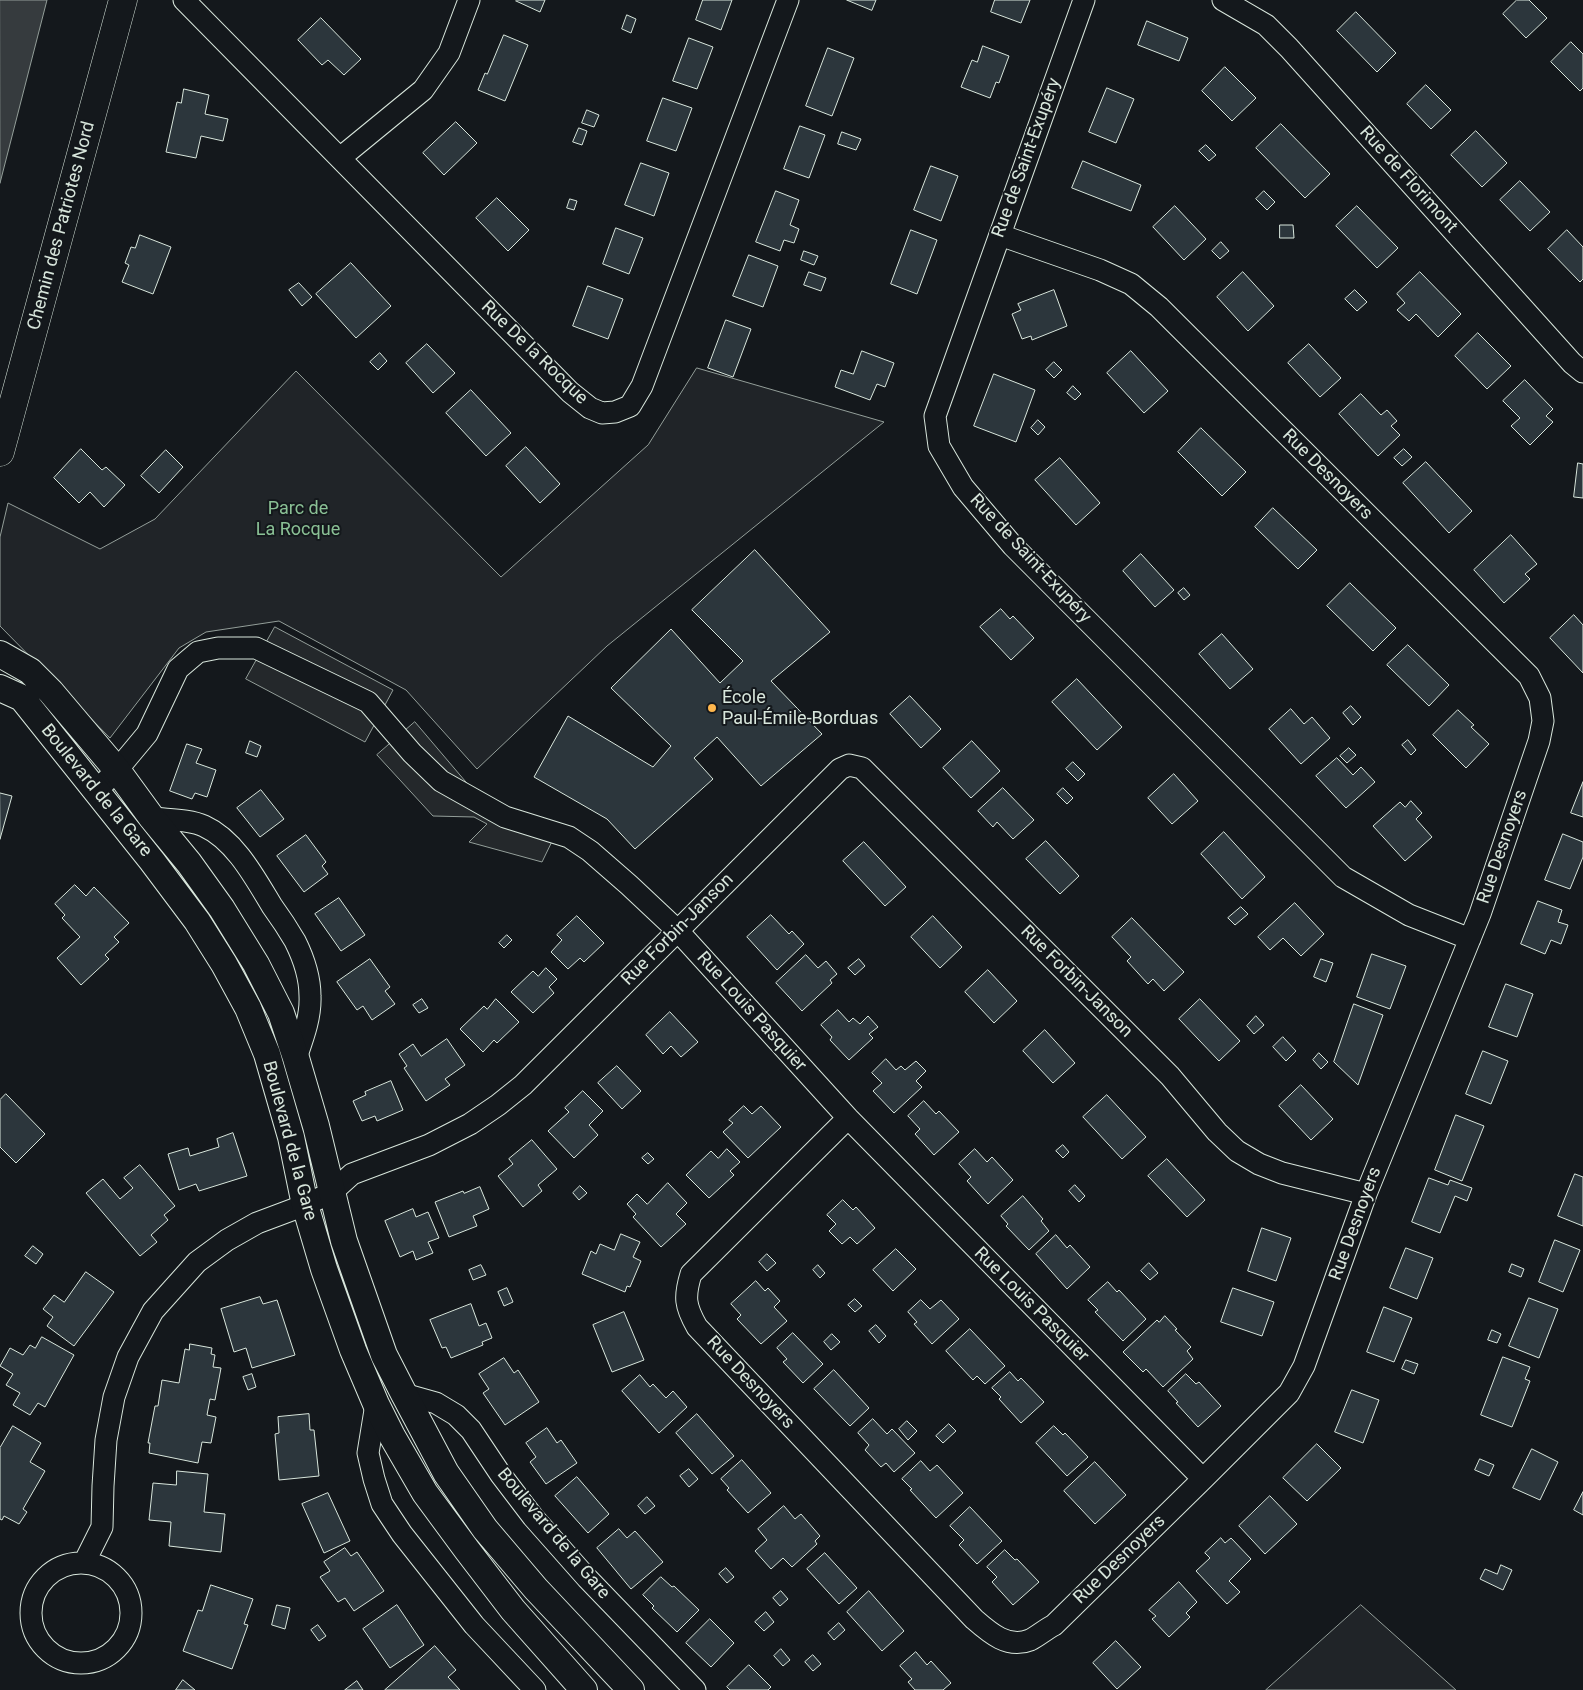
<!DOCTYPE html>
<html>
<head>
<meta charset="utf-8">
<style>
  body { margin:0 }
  canvas { display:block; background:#14181c }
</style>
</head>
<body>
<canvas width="1583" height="1690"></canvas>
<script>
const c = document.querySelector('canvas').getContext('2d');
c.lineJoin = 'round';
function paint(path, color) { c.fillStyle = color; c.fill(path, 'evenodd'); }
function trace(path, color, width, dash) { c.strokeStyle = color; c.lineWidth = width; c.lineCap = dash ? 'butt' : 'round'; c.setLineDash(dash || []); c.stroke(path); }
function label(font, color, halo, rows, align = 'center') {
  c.font = font + ' Roboto,sans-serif'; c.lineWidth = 4; c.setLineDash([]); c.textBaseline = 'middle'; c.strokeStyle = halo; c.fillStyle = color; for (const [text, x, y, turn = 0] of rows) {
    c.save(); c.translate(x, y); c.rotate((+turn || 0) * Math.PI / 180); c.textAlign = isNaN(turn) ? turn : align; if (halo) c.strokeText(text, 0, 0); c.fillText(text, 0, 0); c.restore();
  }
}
const green = new Path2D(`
  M697,368L884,422L607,646L477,769L406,690L279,621L206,632L179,648L110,738L0,626V537L8,503L100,549L155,519L296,371L501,577L648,445Z
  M1361,1605L1456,1690H1266Z`);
paint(green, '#202428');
trace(green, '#939e99', 1);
const parking = new Path2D(`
  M275,627L393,690L365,742L246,679Z
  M415,722L471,788L504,805L559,827L542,862L469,842L487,824L474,817L433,816L377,755Z`);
paint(parking, '#24282b');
trace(parking, '#939e99', 1);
const water = new Path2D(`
  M0,0H47L0,183Z`);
paint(water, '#363b3e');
trace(water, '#939e99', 1);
const building = new Path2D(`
  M517,0H545L540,12L516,1Z
  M703,0H732L721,30L696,20Z
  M847,0H876L872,10Z
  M995,0H1030L1021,23L991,12Z
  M1517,0H1529L1547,18L1526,38L1503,14Z
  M1356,12L1396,53L1377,72L1337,31Z
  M627,15L636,19L631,33L622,29Z
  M321,18L361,59L344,75L328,60L322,65L298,40Z
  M1147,21L1188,38L1179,61L1138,45Z
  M504,35L528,45L505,101L478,90L485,73L487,74Z
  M689,38L713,47L697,89L673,81Z
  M1571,42L1583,54V88L1580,91L1551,62Z
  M983,46L1009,56L999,83L996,82L990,98L961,87L972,60L977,62Z
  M828,48L854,58L832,116L806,106Z
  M1225,67L1256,98L1232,121L1202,91Z
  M1426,85L1451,110L1431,129L1407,104Z
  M1107,88L1134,99L1116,143L1089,132Z
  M184,89L209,95L205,114L228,119L223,141L201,136L196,158L166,152L177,102L181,103Z
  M663,98L692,108L676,151L647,141Z
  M587,110L599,115L594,127L582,123Z
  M456,122L477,143L444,175L423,153Z
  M1281,124L1330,174L1305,198L1256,148Z
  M800,126L825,135L809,178L784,169Z
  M579,128L587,131L582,145L573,142Z
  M1476,131L1507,163L1482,187L1451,155Z
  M842,132L861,139L856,150L838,144Z
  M1206,145L1216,155L1209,161L1199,151Z
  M1083,161L1141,185L1131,211L1072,188Z
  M641,163L669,173L654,216L625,205Z
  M931,166L958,176L941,221L914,210Z
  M1520,181L1550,212L1530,231L1500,200Z
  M776,191L799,200L790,225L799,229L794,243L784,240L780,251L756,242Z
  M1264,191L1275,202L1267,210L1256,199Z
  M497,198L529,230L508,251L476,218Z
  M570,199L577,201L574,210L567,208Z
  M1175,206L1206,239L1184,260L1153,227Z
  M1357,206L1398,248L1377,268L1336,226Z
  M1280,225H1293L1294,238H1280Z
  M616,228L643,238L629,274L603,264Z
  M911,230L937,240L917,294L891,284Z
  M1567,230L1583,247V279L1580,282L1548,249Z
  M140,235L171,247L153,294L122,282L129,265L125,263L131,247L135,248Z
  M1221,242L1229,251L1220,259L1212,251Z
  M804,251L818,256L814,265L801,260Z
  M749,255L778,266L763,307L733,296Z
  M351,263L391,306L356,338L316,294Z
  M809,272L826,278L821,291L804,285Z
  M1243,272L1274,306L1248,331L1217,297Z
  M1420,272L1461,314L1438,337L1416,314L1409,321L1397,310L1405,303L1397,294Z
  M299,283L312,297L302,306L289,290Z
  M588,286L623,299L608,339L573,326Z
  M1054,290L1067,326L1032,340L1031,336L1022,339L1012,314L1021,310L1018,304Z
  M1355,290L1367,302L1357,311L1345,299Z
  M726,320L751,329L733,377L708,368Z
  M1478,333L1511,366L1487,389L1455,356Z
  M427,344L455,373L433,393L406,363Z
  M1309,344L1341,378L1320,397L1288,363Z
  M862,351L894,363L885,387L877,384L870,400L835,387L841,370L853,374Z
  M1131,351L1168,391L1144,413L1107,373Z
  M380,353L387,361L378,370L370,362Z
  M1054,362L1062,370L1054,378L1046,370Z
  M994,374L1035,390L1016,442L974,426Z
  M1525,380L1553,409L1546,416L1553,422L1530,445L1511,426L1520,418L1503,401Z
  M1073,386L1081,394L1075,400L1067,393Z
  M471,390L511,433L486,456L446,413Z
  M1361,394L1381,415L1387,410L1397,421L1391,426L1400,435L1378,456L1339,414Z
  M1038,420L1045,427L1038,435L1031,428Z
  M1201,428L1246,472L1222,496L1178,452Z
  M526,447L560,484L540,503L506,466Z
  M81,449L102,470L106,467L125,485L104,507L90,492L79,503L54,478Z
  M1404,449L1412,457L1402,466L1394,458Z
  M166,450L183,467L159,493L141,476Z
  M1060,458L1100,503L1076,525L1035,480Z
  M1426,462L1472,511L1449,533L1403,483Z
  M1578,463L1583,464V498L1574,497Z
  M1273,508L1317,550L1298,569L1255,527Z
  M1511,535L1537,564L1525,574L1530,579L1504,603L1474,570Z
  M755,550L830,632L771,681L822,734L761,786L717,737L694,758L713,779L635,849L607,819L534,777L568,716L653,767L671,746L611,688L671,629L720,683L743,661L692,610Z
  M1141,554L1174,590L1155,607L1123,571Z
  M1350,583L1396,628L1373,651L1327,606Z
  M1184,588L1190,595L1184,600L1178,593Z
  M1001,609L1010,619L1013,616L1034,638L1011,660L980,627Z
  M1574,615L1583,625V673L1550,638Z
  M1222,634L1253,669L1230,689L1199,654Z
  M1408,645L1449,685L1429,706L1387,665Z
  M1077,679L1122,727L1097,750L1052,702Z
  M910,696L941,729L921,748L890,714Z
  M1351,706L1361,717L1353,725L1343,713Z
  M1291,709L1304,724L1312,717L1330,738L1301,764L1269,729Z
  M1458,710L1474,725L1471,727L1489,744L1466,768L1433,735Z
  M1408,740L1416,750L1411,755L1402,745Z
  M250,741L261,746L257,757L246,753Z
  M972,741L1000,771L971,798L943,768Z
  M187,744L202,749L196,763L216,770L207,797L195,793L192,799L170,791Z
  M1349,748L1356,755L1347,763L1340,756Z
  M1337,758L1353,775L1361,767L1375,782L1346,808L1316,776Z
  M1073,762L1085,774L1078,781L1066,769Z
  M1174,774L1198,801L1172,824L1148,798Z
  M1583,782V817L1571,813Z
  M1003,788L1034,820L1013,839L997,822L993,827L978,811Z
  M1063,788L1073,798L1067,804L1057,794Z
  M261,790L284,819L260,837L237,808Z
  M0,793L12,796L0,839Z
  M1411,801L1422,813L1416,819L1432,837L1405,861L1373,826L1400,802L1405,807Z
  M1224,832L1265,877L1242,899L1201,854Z
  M1563,834L1583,842V857L1570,889L1545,880Z
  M306,835L326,862L322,866L328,874L304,892L277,856Z
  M1046,841L1079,876L1060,894L1026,859Z
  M864,842L906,887L885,906L843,861Z
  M75,885L86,896L94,887L129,923L114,937L119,942L105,955L109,959L81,985L57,958L80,937L62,918L65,915L55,904Z
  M339,898L365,935L341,951L315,914Z
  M1538,901L1562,910L1558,922L1568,925L1561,944L1551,940L1545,954L1521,944Z
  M1295,903L1324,934L1301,956L1283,938L1270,950L1258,937Z
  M1241,907L1248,914L1235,925L1228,918Z
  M771,915L789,934L792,931L804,944L777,970L747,937Z
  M577,916L604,943L584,962L580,958L568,969L551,952L562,940L557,935Z
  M933,916L962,947L940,968L911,937Z
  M1132,918L1184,972L1164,991L1153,979L1148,984L1127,961L1131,957L1112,937Z
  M507,935L512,940L504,948L499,943Z
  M1372,954L1406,966L1390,1009L1357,997Z
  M806,955L818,968L826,961L837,974L830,980L832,983L802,1011L776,983Z
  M370,959L390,987L385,991L395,1004L372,1020L363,1006L357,1010L337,982Z
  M859,959L865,966L855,975L848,968Z
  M1321,959L1333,963L1326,982L1314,977Z
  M546,968L557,979L549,987L554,993L533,1013L511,992L533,971L538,976Z
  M988,970L1017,1001L994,1023L965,992Z
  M1506,984L1533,994L1517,1037L1489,1027Z
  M422,999L428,1008L419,1013L413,1005Z
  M496,999L519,1022L497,1043L494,1040L483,1052L460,1029L484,1006L487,1009Z
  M1200,999L1240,1041L1219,1061L1179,1019Z
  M1354,1004L1383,1015L1358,1085L1334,1062Z
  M838,1010L849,1022L853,1018L860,1024L868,1016L878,1027L869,1034L873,1038L849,1060L830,1040L832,1037L821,1025Z
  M670,1012L698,1042L681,1057L671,1046L663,1054L646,1035Z
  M1256,1016L1264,1025L1254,1034L1247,1026Z
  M1045,1030L1075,1063L1053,1083L1023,1051Z
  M1283,1037L1296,1051L1286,1061L1273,1047Z
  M447,1039L465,1065L445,1079L450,1085L426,1101L404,1068L407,1066L399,1054L413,1044L421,1056Z
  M1483,1051L1508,1061L1491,1104L1466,1094Z
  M1319,1053L1328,1062L1321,1069L1313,1060Z
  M886,1059L896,1070L901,1066L905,1070L916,1061L926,1071L916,1081L922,1087L894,1113L873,1091L882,1083L872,1073Z
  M617,1066L641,1091L622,1109L598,1083Z
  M391,1081L403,1110L377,1121L375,1116L362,1121L353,1101L366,1095L365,1092Z
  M1301,1085L1333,1119L1311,1140L1279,1106Z
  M583,1091L603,1111L589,1125L598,1135L574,1158L548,1131L569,1112L565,1108Z
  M6,1094L45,1134L16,1163L0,1147V1100Z
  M1107,1095L1146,1137L1122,1159L1083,1117Z
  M924,1101L936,1114L939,1111L959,1132L934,1155L915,1134L920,1129L908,1116Z
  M744,1106L752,1114L761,1106L781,1127L748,1158L723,1132L733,1123L729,1120Z
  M1456,1115L1484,1126L1462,1181L1435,1170Z
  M233,1133L247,1176L199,1191L196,1184L179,1190L168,1154L188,1148L190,1156L219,1147L217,1139Z
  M532,1140L557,1169L538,1185L542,1191L523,1207L498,1176L513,1164L509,1159Z
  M1063,1145L1069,1152L1063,1158L1056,1151Z
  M727,1149L740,1162L730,1171L734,1175L709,1198L686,1175L711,1151L718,1158Z
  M975,1149L987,1162L992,1157L1013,1180L988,1204L967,1181L971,1177L959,1164Z
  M648,1153L654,1159L648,1164L642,1158Z
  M1167,1159L1205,1200L1187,1217L1148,1176Z
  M140,1165L175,1206L164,1215L168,1220L151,1235L157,1242L140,1256L86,1193L103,1179L120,1199L133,1188L124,1178Z
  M1575,1174L1583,1177V1226L1558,1216Z
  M1429,1178L1448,1185L1450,1180L1472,1188L1467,1201L1455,1196L1440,1233L1412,1222Z
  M668,1183L687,1203L676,1214L686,1224L661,1247L633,1217L636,1214L627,1204L637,1194L647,1204Z
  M1075,1185L1085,1196L1079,1202L1069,1191Z
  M580,1186L587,1193L579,1200L573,1193Z
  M480,1187L489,1209L473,1216L477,1226L449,1237L435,1202L463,1191L464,1193Z
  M1023,1196L1043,1219L1041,1221L1049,1231L1029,1250L1006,1226L1008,1224L1001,1216Z
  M843,1200L853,1210L856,1207L875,1228L857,1244L850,1237L842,1244L829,1231L836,1224L827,1215Z
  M413,1209L416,1217L428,1212L439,1238L428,1242L433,1253L416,1260L413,1251L400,1257L385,1221Z
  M1262,1228L1291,1238L1276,1281L1248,1271Z
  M621,1234L640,1242L633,1257L641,1261L630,1287L627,1286L625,1292L582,1274L591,1251L596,1254L600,1244L614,1250Z
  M1056,1235L1067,1248L1070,1245L1090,1267L1067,1289L1036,1254Z
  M1555,1240L1580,1250L1563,1292L1539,1282Z
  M33,1246L43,1254L36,1264L25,1256Z
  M1406,1248L1433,1258L1417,1299L1390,1288Z
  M896,1249L916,1269L893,1291L873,1270Z
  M767,1254L776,1263L767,1271L759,1262Z
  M1149,1263L1158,1273L1150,1280L1141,1271Z
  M1512,1264L1524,1269L1521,1277L1509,1272Z
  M481,1265L486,1275L473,1280L469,1270Z
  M818,1265L825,1273L820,1278L813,1270Z
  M86,1272L114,1292L74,1346L47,1326L53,1317L43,1309L54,1295L64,1302Z
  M756,1281L765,1291L768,1288L780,1301L774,1307L787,1321L761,1344L737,1319L741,1315L731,1304Z
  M1108,1282L1117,1292L1119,1290L1146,1319L1123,1341L1095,1312L1098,1310L1088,1300Z
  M507,1288L513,1302L504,1306L498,1292Z
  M1233,1288L1274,1302L1262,1336L1221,1322Z
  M260,1297L263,1304L277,1300L295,1355L252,1368L246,1348L234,1352L221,1309Z
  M1529,1298L1558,1309L1539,1358L1509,1346Z
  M855,1299L862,1306L855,1312L848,1305Z
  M921,1300L930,1309L941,1300L959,1319L932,1344L914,1324L917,1322L908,1312Z
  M471,1304L479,1326L486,1323L492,1338L482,1342L483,1345L451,1358L446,1347L442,1348L430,1320Z
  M1384,1307L1412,1318L1394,1362L1367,1352Z
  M624,1312L644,1360L612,1372L593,1325Z
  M1165,1316L1177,1329L1175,1330L1191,1347L1187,1351L1193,1359L1163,1387L1146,1369L1143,1372L1123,1352L1157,1320L1159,1322Z
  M876,1325L886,1336L879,1343L869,1331Z
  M970,1329L1005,1366L985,1384L977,1376L973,1380L946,1351Z
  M1492,1330L1501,1334L1497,1343L1488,1340Z
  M793,1333L823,1364L803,1383L783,1362L787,1359L777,1348Z
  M832,1334L840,1342L831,1350L824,1342Z
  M42,1337L74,1355L45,1407L38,1403L30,1415L13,1405L20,1393L6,1385L13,1374L0,1366L10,1348L23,1355L30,1345L35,1348Z
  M190,1344L212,1348L211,1354L215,1355L213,1367L221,1368L215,1400L210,1399L207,1415L216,1417L211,1443L202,1442L198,1463L149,1453L150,1443H148L155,1406H158L162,1380L179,1383L185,1349L189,1350Z
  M1503,1357L1530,1367L1525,1379L1530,1381L1512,1427L1481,1415Z
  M504,1358L514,1373L518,1370L539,1402L505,1425L483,1393L489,1389L479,1374Z
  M1406,1360L1418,1364L1414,1374L1402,1369Z
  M834,1370L869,1408L850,1426L814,1389Z
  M1010,1372L1018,1381L1021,1378L1044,1402L1021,1423L999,1399L1001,1397L992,1388Z
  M252,1374L256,1387L248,1390L243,1377Z
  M1186,1374L1196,1384L1199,1382L1221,1406L1198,1427L1176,1403L1178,1402L1168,1391Z
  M640,1375L650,1387L653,1384L666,1398L673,1391L687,1407L659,1433L622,1391Z
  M1352,1390L1379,1400L1363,1443L1335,1432Z
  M309,1414L310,1430H314L319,1476L279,1480L275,1434L279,1433L278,1417Z
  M697,1414L734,1456L712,1474L676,1433Z
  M873,1419L887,1434L892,1429L915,1453L894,1472L886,1463L881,1467L865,1450L869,1445L858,1433Z
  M907,1421L917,1431L908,1440L899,1429Z
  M949,1424L956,1431L943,1443L936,1436Z
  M13,1426L41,1443L30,1462L45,1471L23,1509L27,1512L19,1524L4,1516L2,1520L0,1519V1448Z
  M1054,1426L1063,1435L1065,1433L1088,1457L1067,1476L1036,1443Z
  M547,1428L557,1443L561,1440L577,1463L546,1484L530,1462L536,1457L526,1443Z
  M1317,1444L1341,1468L1307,1501L1283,1478Z
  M1532,1449L1558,1462L1540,1500L1513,1488Z
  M1480,1459L1494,1465L1489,1476L1475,1470Z
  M742,1460L771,1493L748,1513L727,1490L729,1488L721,1479Z
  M921,1461L930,1471L937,1465L963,1493L936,1518L910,1490L912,1489L902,1479Z
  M1095,1462L1126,1495L1095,1524L1064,1491Z
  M689,1469L698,1479L689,1487L680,1476Z
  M177,1471L208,1474L204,1512L225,1514L221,1552L169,1546L171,1522L149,1520L153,1483L176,1485Z
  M577,1477L609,1514L588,1533L555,1496Z
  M1583,1492V1515L1574,1510Z
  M328,1493L350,1541L324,1553L302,1504Z
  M1270,1496L1297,1524L1265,1554L1239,1526Z
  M647,1497L655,1506L645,1514L638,1506Z
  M784,1506L795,1519L801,1514L820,1536L815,1541L817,1544L792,1567L783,1558L771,1569L755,1551L767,1540L758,1529Z
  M970,1507L1002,1541L977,1564L959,1545L964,1540L950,1526Z
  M619,1529L627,1538L635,1531L663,1562L631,1589L597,1548Z
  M1221,1538L1225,1543L1231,1538L1251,1559L1229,1581L1240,1592L1227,1604L1196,1571L1210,1558L1205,1553Z
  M345,1548L351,1556L357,1552L384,1591L354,1611L345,1598L338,1602L320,1577L330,1571L324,1562Z
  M1005,1550L1015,1560L1017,1559L1039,1582L1013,1605L992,1582L997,1577L987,1567Z
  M825,1553L857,1588L839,1604L807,1569Z
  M1501,1565L1512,1570L1503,1590L1480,1579L1485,1569L1497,1574Z
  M726,1568L734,1577L727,1583L719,1574Z
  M661,1577L672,1587L674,1586L699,1610L677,1632L652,1608L654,1606L643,1595Z
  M1179,1582L1197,1602L1186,1613L1190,1617L1169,1637L1152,1619L1156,1616L1149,1610Z
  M211,1585L253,1599L244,1624L248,1625L232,1669L183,1651L198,1610L202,1611Z
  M781,1591L788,1599L780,1606L773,1598Z
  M869,1591L904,1631L882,1651L847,1612Z
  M277,1605L290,1608L285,1629L272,1625Z
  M397,1605L424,1645L390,1668L363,1629Z
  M766,1612L774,1622L764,1631L755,1622Z
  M710,1619L734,1643L711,1667L686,1643Z
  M839,1623L845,1630L834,1640L828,1633Z
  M318,1625L326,1636L319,1641L311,1630Z
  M1116,1641L1141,1667L1117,1689L1093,1663Z
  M435,1646L456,1670L448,1677L460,1690H385Z
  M781,1649L790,1660L783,1666L774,1656Z
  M916,1652L927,1665L931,1661L951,1683L943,1690H915L908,1682L912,1679L900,1666Z
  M813,1655L821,1664L813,1671L805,1662Z
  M749,1665L771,1687L768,1690H730L727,1687Z
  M183,1680L195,1690H176Z
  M357,1681L363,1690H345Z`);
paint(building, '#2c363c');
trace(building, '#d8e6dc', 1);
const minor = new Path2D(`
  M184,0L570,392L590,408L602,413L615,412L630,406L642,386L788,0
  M1084,0L935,416L939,446L963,487L1013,546L1343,877L1409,915L1470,939
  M1223,0L1266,25L1289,48L1572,363L1583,372
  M340,158L423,90L449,53L469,0
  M96,791L117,770L147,734L178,669L198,652L218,648H256L368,702L412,753L441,781L505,817L569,837L590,851L629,885L678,931L848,1118L1203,1479
  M152,818C168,820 189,819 204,826C235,840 255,878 272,906C280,917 288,929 295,941C303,957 310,977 310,996C311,1017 303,1038 296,1058
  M848,1118L691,1274C684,1297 685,1306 697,1327L974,1619C990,1633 1008,1649 1030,1640C1038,1636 1046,1629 1054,1625L1203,1479L1289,1393L1304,1366L1366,1194L1480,914L1539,741L1543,721L1540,698L1529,676L1159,307L1131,284L1100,270L1000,235
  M404,1394L436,1403L456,1415L471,1430L501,1475L533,1517L587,1578L695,1690
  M376,1404L368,1453L374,1479L382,1504L402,1534L474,1625L535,1690
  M31 1613a50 50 0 1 1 100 0a50 50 0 1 1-100 0Z
  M84,1563L102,1527L103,1486L106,1440L114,1397L128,1357L153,1311L197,1262L227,1240L257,1223L305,1205L331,1193L352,1174L429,1145L470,1124L498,1105L523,1085L840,769L849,765L862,768L1170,1076L1217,1132L1237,1151L1259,1164L1282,1173L1366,1194`);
const tertiary = new Path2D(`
  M0,654L30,671L51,692L117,770L152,818L189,863L222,909L256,964L281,1013L296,1058L316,1126L344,1241L384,1355L404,1394L446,1473L485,1529L536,1589L631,1690
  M0,688L22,698L152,861L197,921L224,964L248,1008L267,1054L291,1137L305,1205L324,1269L353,1350L376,1404L392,1436L425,1493L467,1550L513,1610L584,1690`);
const primary = new Path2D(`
  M0,452L123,0`);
trace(minor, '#d8e6dc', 23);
trace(tertiary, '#d8e6dc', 28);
trace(primary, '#d8e6dc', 29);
trace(minor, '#14181c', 21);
trace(tertiary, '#14181c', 26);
trace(primary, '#14181c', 28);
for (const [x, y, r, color] of [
  [712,708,5,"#ffb74d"]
]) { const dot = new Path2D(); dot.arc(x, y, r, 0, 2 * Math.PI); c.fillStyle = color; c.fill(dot); trace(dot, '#14181c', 2); }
label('18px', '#d8e6dc', '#14181c', [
  ["Rue de Saint-Exupéry",1027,158,-70],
  ["Rue de Florimont",1408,180,48],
  ["Chemin des Patriotes Nord",62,226,-75],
  ["Rue De la Rocque",534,353,44],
  ["Rue Desnoyers",1327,475,45],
  ["Rue de Saint-Exupéry",1030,559,47],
  ["Boulevard de la Gare",96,791,51],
  ["Rue Desnoyers",1503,847,-71],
  ["Rue Forbin-Janson",678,930,-45],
  ["Rue Forbin-Janson",1076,982,45],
  ["Rue Louis Pasquier",751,1012,48],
  ["Boulevard de la Gare",289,1141,75],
  ["Rue Desnoyers",1356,1224,-70],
  ["Rue Louis Pasquier",1031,1305,45],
  ["Rue Desnoyers",750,1383,47],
  ["Boulevard de la Gare",553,1534,50],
  ["Rue Desnoyers",1120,1560,-44]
]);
label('18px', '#8ac095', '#14181c', [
  ["Parc de",298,509],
  ["La Rocque",298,530]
]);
label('18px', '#d8e6dc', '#14181c', [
  ["École",722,698],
  ["Paul-Émile-Borduas",722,719]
], 'left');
</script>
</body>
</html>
